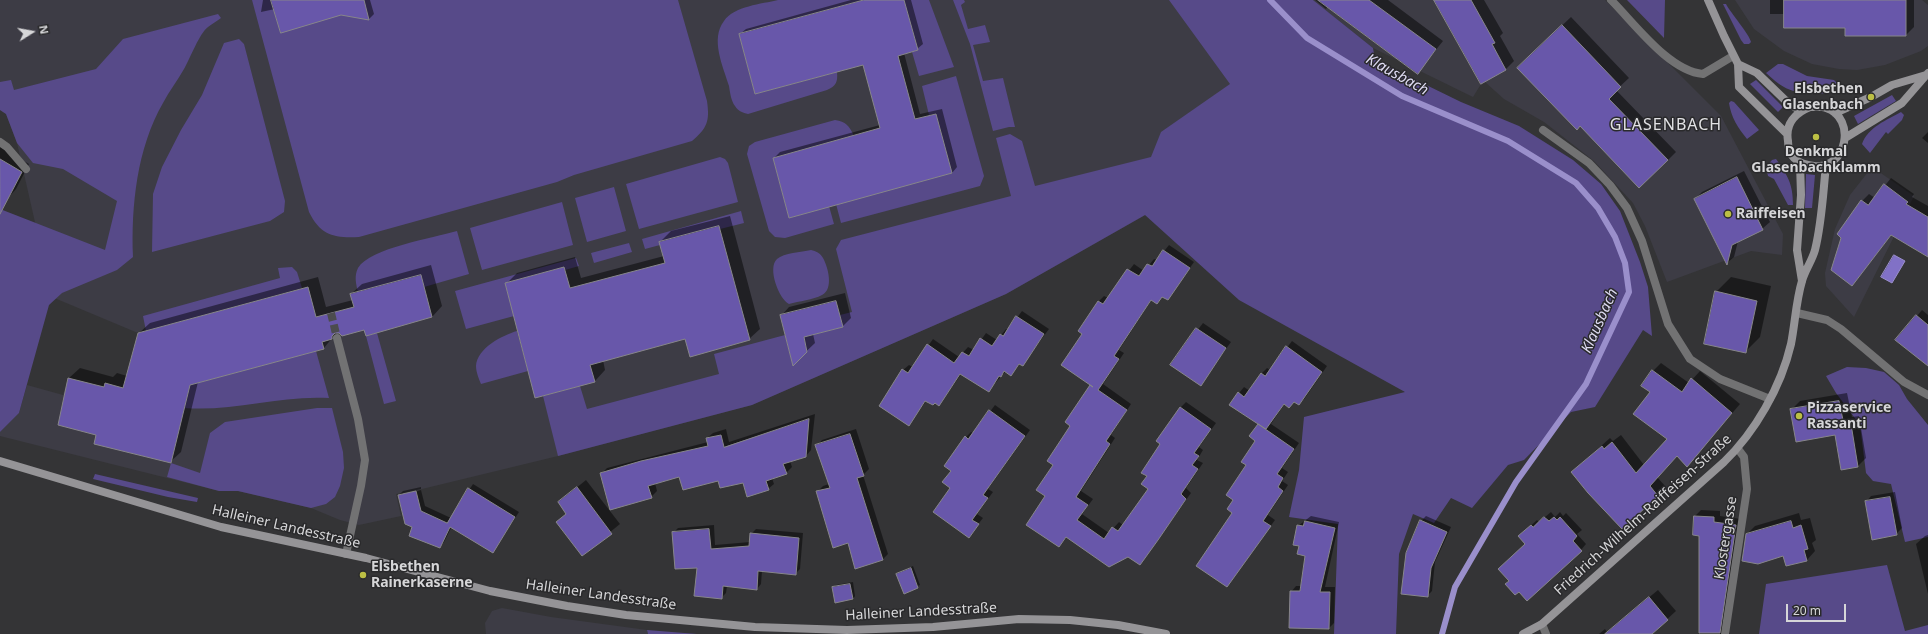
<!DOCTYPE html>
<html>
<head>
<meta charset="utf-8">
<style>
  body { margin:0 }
  #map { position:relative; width:1928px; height:634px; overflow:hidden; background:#343436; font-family:"Noto Sans",sans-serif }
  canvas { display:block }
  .north { position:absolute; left:12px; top:12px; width:40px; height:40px; -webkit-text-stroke:3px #2a2a2c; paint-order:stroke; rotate:79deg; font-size:11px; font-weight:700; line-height:16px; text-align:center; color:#d6d6d8 }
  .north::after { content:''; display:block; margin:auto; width:14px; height:18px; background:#d6d6d8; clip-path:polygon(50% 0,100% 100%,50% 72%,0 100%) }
  .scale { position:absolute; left:1786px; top:604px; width:60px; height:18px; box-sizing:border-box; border:2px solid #d6d6d8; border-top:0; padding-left:5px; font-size:12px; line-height:14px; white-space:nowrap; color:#d6d6d8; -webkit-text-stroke:3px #2a2a2c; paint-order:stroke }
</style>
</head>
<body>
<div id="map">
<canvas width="1928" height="634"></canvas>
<div class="north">N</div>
<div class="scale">20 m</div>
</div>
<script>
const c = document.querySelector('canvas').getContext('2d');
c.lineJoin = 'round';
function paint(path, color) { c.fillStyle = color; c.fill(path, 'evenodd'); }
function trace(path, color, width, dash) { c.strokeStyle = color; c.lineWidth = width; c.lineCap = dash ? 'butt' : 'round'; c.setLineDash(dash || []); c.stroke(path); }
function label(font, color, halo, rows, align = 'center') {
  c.font = font + ' "Noto Sans",sans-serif'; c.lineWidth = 3; c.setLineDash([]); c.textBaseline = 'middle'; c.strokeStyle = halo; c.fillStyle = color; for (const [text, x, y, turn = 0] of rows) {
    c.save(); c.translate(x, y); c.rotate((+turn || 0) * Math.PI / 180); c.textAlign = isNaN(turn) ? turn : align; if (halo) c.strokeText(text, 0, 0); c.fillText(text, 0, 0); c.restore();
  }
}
paint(new Path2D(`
  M0,0H1207L1299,128L1006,294L752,405L558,456L422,489L396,494L401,516L359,525L340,520L311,508L238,491H219L0,436V432L19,413L27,385L63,395L68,378L104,387L123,388L138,333L52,297L17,143L6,114L0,110Z
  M1313,0H1605L1721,116L1783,234L1782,255L1751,251L1667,282L1645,226L1633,203L1594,161L1544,122L1504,99L1485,82L1481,84L1473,97L1373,48Z
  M1735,0H1922L1928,5V46L1921,51L1885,65L1857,70L1839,69L1812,64L1784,51L1754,29Z
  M1872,167L1914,196L1854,317L1826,286L1825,273L1835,229L1850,195Z
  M502,608L551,617L647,630L648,634H486L485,623L492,611Z`), '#3d3c45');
paint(new Path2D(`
  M252,0H678L707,101C710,122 707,128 692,141L574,175L557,182L359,237C334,238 321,236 309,212Z
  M778,0H864L739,34L755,94L837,72C838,82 836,86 827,90L748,114C743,113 738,111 735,106C731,101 730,92 729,86C723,66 710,39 724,21C734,6 762,4 778,0Z
  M904,0H929L954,67L919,76L912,52L918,50Z
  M953,0H964L965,2L961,5L968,29L985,25L990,42L973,45L983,81L1003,78L1015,127H1009L993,131L970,44Z
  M1169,0H1313L1373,48L1375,60L1461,102L1519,126L1573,160L1601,184L1620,211L1640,262L1648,287L1652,336L1643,330L1595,407L1571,412L1524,460L1508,465L1472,508L1451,498L1434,523L1413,514L1399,554L1396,634H1334L1338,524L1289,517L1299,470L1304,417L1405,392L1239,300L1145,215L1006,294L752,405L558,456L543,396L580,386L587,409L719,374L714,354L785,335L793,366L807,352L804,337L843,327L840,315L852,312L836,249L841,240L1011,196L996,138L1010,134L1022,141L1035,186L1151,157L1161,132L1230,84Z
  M1627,0H1665L1664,38Z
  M1723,4H1726C1730,12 1750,35 1751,42L1749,44H1744L1741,40Z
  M218,14L221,18C217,21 212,24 208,27C199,34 191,57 184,69C178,80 169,91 163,103C137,148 131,206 133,257L117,270L62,293L49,305L19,413L0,432V209L105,250L117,201L63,169L33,163L17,143L6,114L0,110V82L11,80L14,90L96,69L123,39Z
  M239,39L244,44L285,201L284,212L270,221L152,252L153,194L162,167L181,130L202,95L224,43Z
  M1778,64H1783L1807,76L1834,80L1841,87L1829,88L1830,94C1797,90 1793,98 1766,73Z
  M956,76L984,176L980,186L841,223L836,204L952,173L936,114L929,115L922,86Z
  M1756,80L1783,107L1778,112L1750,84Z
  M1892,95L1896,101L1858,124L1854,116Z
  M1731,101L1734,102L1759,130L1747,139C1738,128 1731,117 1729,103Z
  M1901,112L1904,115L1902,120L1888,134L1886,132L1870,153L1862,144C1868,127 1887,120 1901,112Z
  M835,120C846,122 849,125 854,136L773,158L789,218L829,206L834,224L785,238L775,237L769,231L747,154L749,146L755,142Z
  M720,157L725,159L728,163L738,202L639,229L626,184Z
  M1776,159C1788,176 1793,184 1793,205H1788L1774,179L1768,176L1766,167L1772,160Z
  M1806,174L1815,175L1812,208H1805Z
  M614,187L626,231L587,242L575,198Z
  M562,202L573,245L482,270L470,228Z
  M741,211L744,223L720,229L719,226L659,242L660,245L645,249L642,239Z
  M457,231L469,274L424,287L420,275L358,292C356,284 354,276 358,268C370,248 433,238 457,231Z
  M629,243L632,252L594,263L591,253Z
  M811,250C816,251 820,253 823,258C828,267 834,289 822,295C813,300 799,301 789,304C779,299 767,268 777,259C784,253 801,252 811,250Z
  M576,258L579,266L565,270L564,267L505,283L514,316L466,329L455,291Z
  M292,267L297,272L302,288L146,331L143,316L280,278L278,268Z
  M517,331L528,371L481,384C479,379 476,372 476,366C477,348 503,335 517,331Z
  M377,333L396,401L384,404L366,336Z
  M316,351L329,398C280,395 232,412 184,408L190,385Z
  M1847,367L1866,368L1884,372L1899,385L1907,399L1928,425V537L1905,542L1891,484L1873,481L1866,473L1860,425L1836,393L1826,376Z
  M317,408H332L343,452L344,468L340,486L335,497L326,504L311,508L238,491H219L167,477L171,463L200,473L210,433L225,422Z
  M95,474L198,498L197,502L168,497L93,479Z
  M1887,565L1905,631L1928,625V634H1759L1766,584Z
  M647,630L697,634H648Z`), '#574a89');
const water = new Path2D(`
  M1894,255L1905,261L1892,283L1881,277Z`);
paint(water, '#8171c6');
trace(water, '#9a8fcb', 1);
paint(new Path2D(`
  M263,0H370L374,14L369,19L341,14L275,9L261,12Z
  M851,0H911L923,44L917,49L904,53L920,114L942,109L957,167L952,173L774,158L780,152L880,125L864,64L740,34L746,29Z
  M1315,0H1388L1443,41L1418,72L1328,6L1326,9Z
  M1435,0H1484L1503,33L1500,36L1514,61L1506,69L1481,83Z
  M1770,0H1914V27L1906,35L1846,27L1785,14H1770Z
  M1571,17L1629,78L1616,90L1676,152L1668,160L1527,59Z
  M1928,132V143L1922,138Z
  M0,147L29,164L16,189L8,198L0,194Z
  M1744,171L1770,222L1762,229L1738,241L1734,257L1727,263L1695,199L1702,192Z
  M1891,178L1914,194L1912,197L1928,206V256L1892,234L1852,285L1862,201L1869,194L1875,198Z
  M730,216L760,329L749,339L686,338L603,360L605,370L595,381L506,284L517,273L575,257L581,278L664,256L660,242L671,231Z
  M1169,245L1194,262L1168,299L1163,296L1157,302L1152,299L1119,350L1124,353L1103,384L1131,404L1111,435L1115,438L1081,491L1093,499L1082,514L1109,533L1119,522L1123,525L1149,489L1148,476L1161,443L1180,408L1186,402L1216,423L1199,447L1203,450L1197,460L1203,463L1186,488L1191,493L1140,564L1128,556L1067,537L1059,546L1047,496L1054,465L1091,385L1084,334L1079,330L1099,301L1104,296L1108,298L1134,264L1144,271L1154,259L1157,260Z
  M431,265L442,306L432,317L365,329L342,335L337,332L324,348L198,382L181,452L170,462L97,434L59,424L69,378L80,368L113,377L117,373L127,376L139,333L150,323L318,277L326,307L353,300L351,294L362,284Z
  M1731,277L1771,286L1760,337L1745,352L1716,292Z
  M845,293L851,318L843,326L813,334L815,343L793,364L781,316L789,307Z
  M1922,310L1928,315V354L1917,316Z
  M1022,311L1049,329L1022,365L1020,364L1011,375L1006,371L988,391L962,373L939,405L935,402L927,400L908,425L903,370L909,365L913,367L933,339L959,357L968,347L974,350L986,333L997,340L1006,329L1008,330Z
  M1203,323L1231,342L1200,384L1171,365Z
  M1292,341L1327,366L1305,398L1299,404L1295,401L1285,403L1271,424L1299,443L1282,468L1288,472L1282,481L1288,485L1268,515L1275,520L1227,586L1234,500L1257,440L1250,436L1259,424L1239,393L1244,387L1250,391L1262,373L1267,368L1270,370Z
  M1661,363L1689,383L1700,371L1740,404L1687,466L1677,455L1657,477L1666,487L1622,528L1572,472L1610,438L1613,441L1621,435L1644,465L1669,439L1651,392L1653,371Z
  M1847,393L1852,417L1859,416L1866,458L1858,466L1842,469L1836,434L1791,410L1800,401Z
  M995,405L1030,430L988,489L993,492L977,514L983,518L969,536L951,488L952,470L966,437L971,432L974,433Z
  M815,414L811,450L806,456L790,461L792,467L786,473L772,478L774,484L768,489L743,481L680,475L655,483L657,491L651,497L601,474L607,468L708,442L707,438L713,433L726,429L729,442Z
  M856,429L869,469L863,475L888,554L883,559L848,542L818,491L823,486L829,484L817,446L822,440Z
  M586,480L620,524L582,555L557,522L567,513L559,502Z
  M473,484L519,512L493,552L452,526L444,542L440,547L413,526L399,495L403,491L421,487V489L403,493V495L421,490L425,506L451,518Z
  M1895,492L1902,528L1896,534L1866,502L1871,496Z
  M1701,510L1720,511V516L1741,519L1725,629L1730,634H1700V535L1695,516Z
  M1551,512L1555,517L1560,512L1563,516L1566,513L1582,530L1577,534L1586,544L1581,550L1510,581L1527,543L1525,531L1537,520L1539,522Z
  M1799,513L1801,520L1810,518L1816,540L1812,543L1815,551L1807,560L1784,555L1747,534L1755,526Z
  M1311,516L1339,522L1325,587H1335L1334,623L1329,628L1291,592L1296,586H1302L1306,555L1300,545L1298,526Z
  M1426,516L1451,527L1435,562L1432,591L1427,596L1421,521Z
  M714,525L715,545L750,542L751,534L756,529L803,533L800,569L795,574L762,571L761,584L757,589L727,586L726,593L721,598L673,533L678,528Z
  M1928,535V594L1916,544L1925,536Z
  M913,566L920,585L904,592L897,574Z
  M853,582L855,596L853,599L833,588L836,585Z
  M1658,590L1676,611L1651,634H1599L1605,629L1607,632Z`), '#0007');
trace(new Path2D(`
  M1270,0L1307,38L1402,96L1508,141L1576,183L1598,208L1615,237L1625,263L1629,292L1586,384L1516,482L1455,587L1442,634`), '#9a8fcb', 6);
const building = new Path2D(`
  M271,0H364L369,20L341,15L281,33Z
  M864,0H904L918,50L898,56L915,119L936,114L952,173L789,218L773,158L880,128L863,65L755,94L739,34Z
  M1318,0H1369L1436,49L1418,74Z
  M1434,0H1471L1495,43L1492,44L1506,70L1481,84Z
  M1784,0H1906V36H1845V28H1784Z
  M1562,25L1621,87L1609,99L1668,160L1639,188L1580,126L1577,130L1517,68Z
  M0,159L22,172L0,214Z
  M1737,177L1763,230L1732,245L1727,265L1694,199Z
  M1884,184L1908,202L1906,204L1928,217V257L1891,235L1852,286L1831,270L1841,238L1837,234L1861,200L1868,205Z
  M719,226L750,340L690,357L685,339L590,365L595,382L535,398L505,283L564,267L570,288L665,263L659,242Z
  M1163,250L1190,268L1168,300L1162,297L1157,304L1151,300L1114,356L1119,359L1098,390L1127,410L1106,441L1110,444L1076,497L1088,505L1077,520L1104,539L1112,527L1118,531L1148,489L1141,484L1147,476L1141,473L1160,444L1156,441L1180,407L1211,429L1194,453L1199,456L1192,465L1198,469L1181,494L1186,499L1158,540L1140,565L1128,557L1109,567L1066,537L1059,547L1026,525L1045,496L1036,490L1053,465L1047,461L1070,426L1065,422L1090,385L1093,387L1061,365L1082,334L1078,331L1098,301L1103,304L1127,269L1139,276L1147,264L1152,266Z
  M421,275L432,317L366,336L364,330L342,336L339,333H335L332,336V339L322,342L324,349L190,385L171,463L94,444L96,435L58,425L68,378L104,387L105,383L123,388L138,333L308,287L316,317L354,307L350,294Z
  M1715,291L1757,301L1746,353L1704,344Z
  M836,301L843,327L804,337L807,352L793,366L780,315Z
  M1916,315L1928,325V366L1895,340Z
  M1016,316L1044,334L1023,366L1019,364L1011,376L1004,371L1001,377L999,376L989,392L960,374L939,406L935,403L933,405L925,401L909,426L879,406L902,369L908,373L927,344L954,363L962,352L969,356L980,338L992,346L1000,334L1003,336Z
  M1196,328L1226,348L1201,386L1170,365Z
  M1286,346L1322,372L1299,405L1294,402L1289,408L1284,404L1266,429L1258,424L1294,449L1277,474L1283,478L1278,487L1283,491L1263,521L1271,526L1227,587L1196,566L1232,513L1227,509L1233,500L1226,495L1246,465L1241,462L1255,441L1249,436L1258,424L1229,405L1238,392L1244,397L1261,373L1265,376Z
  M1652,370L1682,392L1691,378L1732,413L1687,467L1677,456L1650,486L1658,496L1622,529L1588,493L1571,472L1602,446L1604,449L1612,442L1636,473L1667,439L1633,414L1650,392L1641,386Z
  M1839,401L1844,425L1851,424L1858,467L1841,470L1835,435L1796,442L1790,409Z
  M989,410L1025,436L983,495L988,498L972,520L979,524L969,538L933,512L950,488L942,482L951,471L944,466L965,436L968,439Z
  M809,419L806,457L783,464L787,474L766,481L769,490L747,497L743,483L720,488L718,481L683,490L679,477L648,486L652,498L610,510L600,473L641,461L708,446L706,438L721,435L724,447Z
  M850,434L864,476L857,478L883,560L855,569L848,543L833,548L816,491L830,488L815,445Z
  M577,487L612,534L582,556L556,522L566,514L558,502Z
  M468,488L515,517L493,553L450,527L440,548L409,536L412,527L405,524L398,495L416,491L421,511L447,523Z
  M1890,497L1897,535L1872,540L1865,501Z
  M1694,516L1714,517V522L1736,525L1720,633H1699V536L1693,535Z
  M1544,517L1549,521L1554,517L1557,520L1560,517L1577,536L1573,541L1582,551L1527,601L1519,592L1515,595L1505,584L1509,581L1498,569L1525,544L1518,536L1531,525L1533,527Z
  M1420,520L1447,532L1431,568L1428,597L1401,594L1406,553Z
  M1305,521L1335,528L1320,592H1330L1329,629L1289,628L1290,591H1300L1305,556L1297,554L1299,546L1293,545L1297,525L1303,526Z
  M1791,521L1793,528L1801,525L1808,549L1804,550L1807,561L1786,566L1783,556L1758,564L1742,561L1746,534Z
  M709,529L711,549L749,546L750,533L799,538L796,575L758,571L757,590L723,586L722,599L694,596L697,568L675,569L672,532Z
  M911,568L918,588L904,594L896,574Z
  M850,584L853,599L835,603L832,587Z
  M1649,597L1668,620L1652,634H1605Z`);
paint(building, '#6857aa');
trace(building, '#87868a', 1);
trace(new Path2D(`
  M331,313L337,338`), '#4c4c4e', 8, [8, 4]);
trace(new Path2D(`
  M1611,0C1635,24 1669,71 1703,74L1733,56
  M1543,130L1589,163L1610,185L1627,208L1642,241L1668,324L1690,359L1720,379L1770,399
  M0,142L7,147L26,169
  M337,338L358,419L365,460L361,486L346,554
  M1542,624L1546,634
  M1725,634L1747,489L1744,457L1738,449`), '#727273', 8);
trace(new Path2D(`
  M1797,313L1827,320L1841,329L1904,382L1928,395`), '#727273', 8);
trace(new Path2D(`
  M1708,0L1724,36L1738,64L1739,87L1786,133
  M1738,64L1757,73L1785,100L1800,111
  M1810,107C1815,107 1822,106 1826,108C1857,118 1847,170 1814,166C1807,165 1800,164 1794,158C1790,154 1788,147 1788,141C1785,124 1795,113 1810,107Z
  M1835,113L1871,97L1892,85L1926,75
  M1845,138L1902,103L1928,73
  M1800,163L1801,195L1797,250L1802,281
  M0,461L221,527L366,558L490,591L567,606L626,615L755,627L847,630L933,627L1019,619L1070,620L1118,625L1166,634
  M1523,634L1542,624L1724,462C1755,432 1781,387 1791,344C1795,324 1796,301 1802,281C1805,270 1812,261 1815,250C1822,222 1823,193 1826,165`), '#959497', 8);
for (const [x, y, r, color] of [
  [1871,97,4,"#bcbf44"],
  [1816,137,4,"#bcbf44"],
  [1728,214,4,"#bcbf44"],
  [1799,416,4,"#bcbf44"],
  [363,575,4,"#bcbf44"]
]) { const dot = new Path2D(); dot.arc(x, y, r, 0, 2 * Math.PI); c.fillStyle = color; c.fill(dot); trace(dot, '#2a2a2c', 1.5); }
label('bold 14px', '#d6d6d8', '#2a2a2c', [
  ["Elsbethen",1863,89,"right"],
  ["Glasenbach",1863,105,"right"],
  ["Denkmal",1816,152,"center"],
  ["Glasenbachklamm",1816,168,"center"],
  ["Raiffeisen",1736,214],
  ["Pizzaservice",1807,408],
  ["Rassanti",1807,424],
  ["Elsbethen",371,567],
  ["Rainerkaserne",371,583]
], 'left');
label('14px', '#d6d6d8', '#2a2a2c', [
  ["Friedrich-Wilhelm-Raiffeisen-Straße",1643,515,-42],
  ["Halleiner Landesstraße",286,527,13],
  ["Klostergasse",1726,538,-81],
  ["Halleiner Landesstraße",601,595,8],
  ["Halleiner Landesstraße",921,612,-3]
]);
label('italic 15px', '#dddaf1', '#2a2a2c', [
  ["Klausbach",1397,75,29],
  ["Klausbach",1600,321,-66]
]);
c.letterSpacing = '1px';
label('16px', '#e2e2e5', '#2a2a2c', [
  ["GLASENBACH",1666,125]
]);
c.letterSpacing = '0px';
</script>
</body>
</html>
